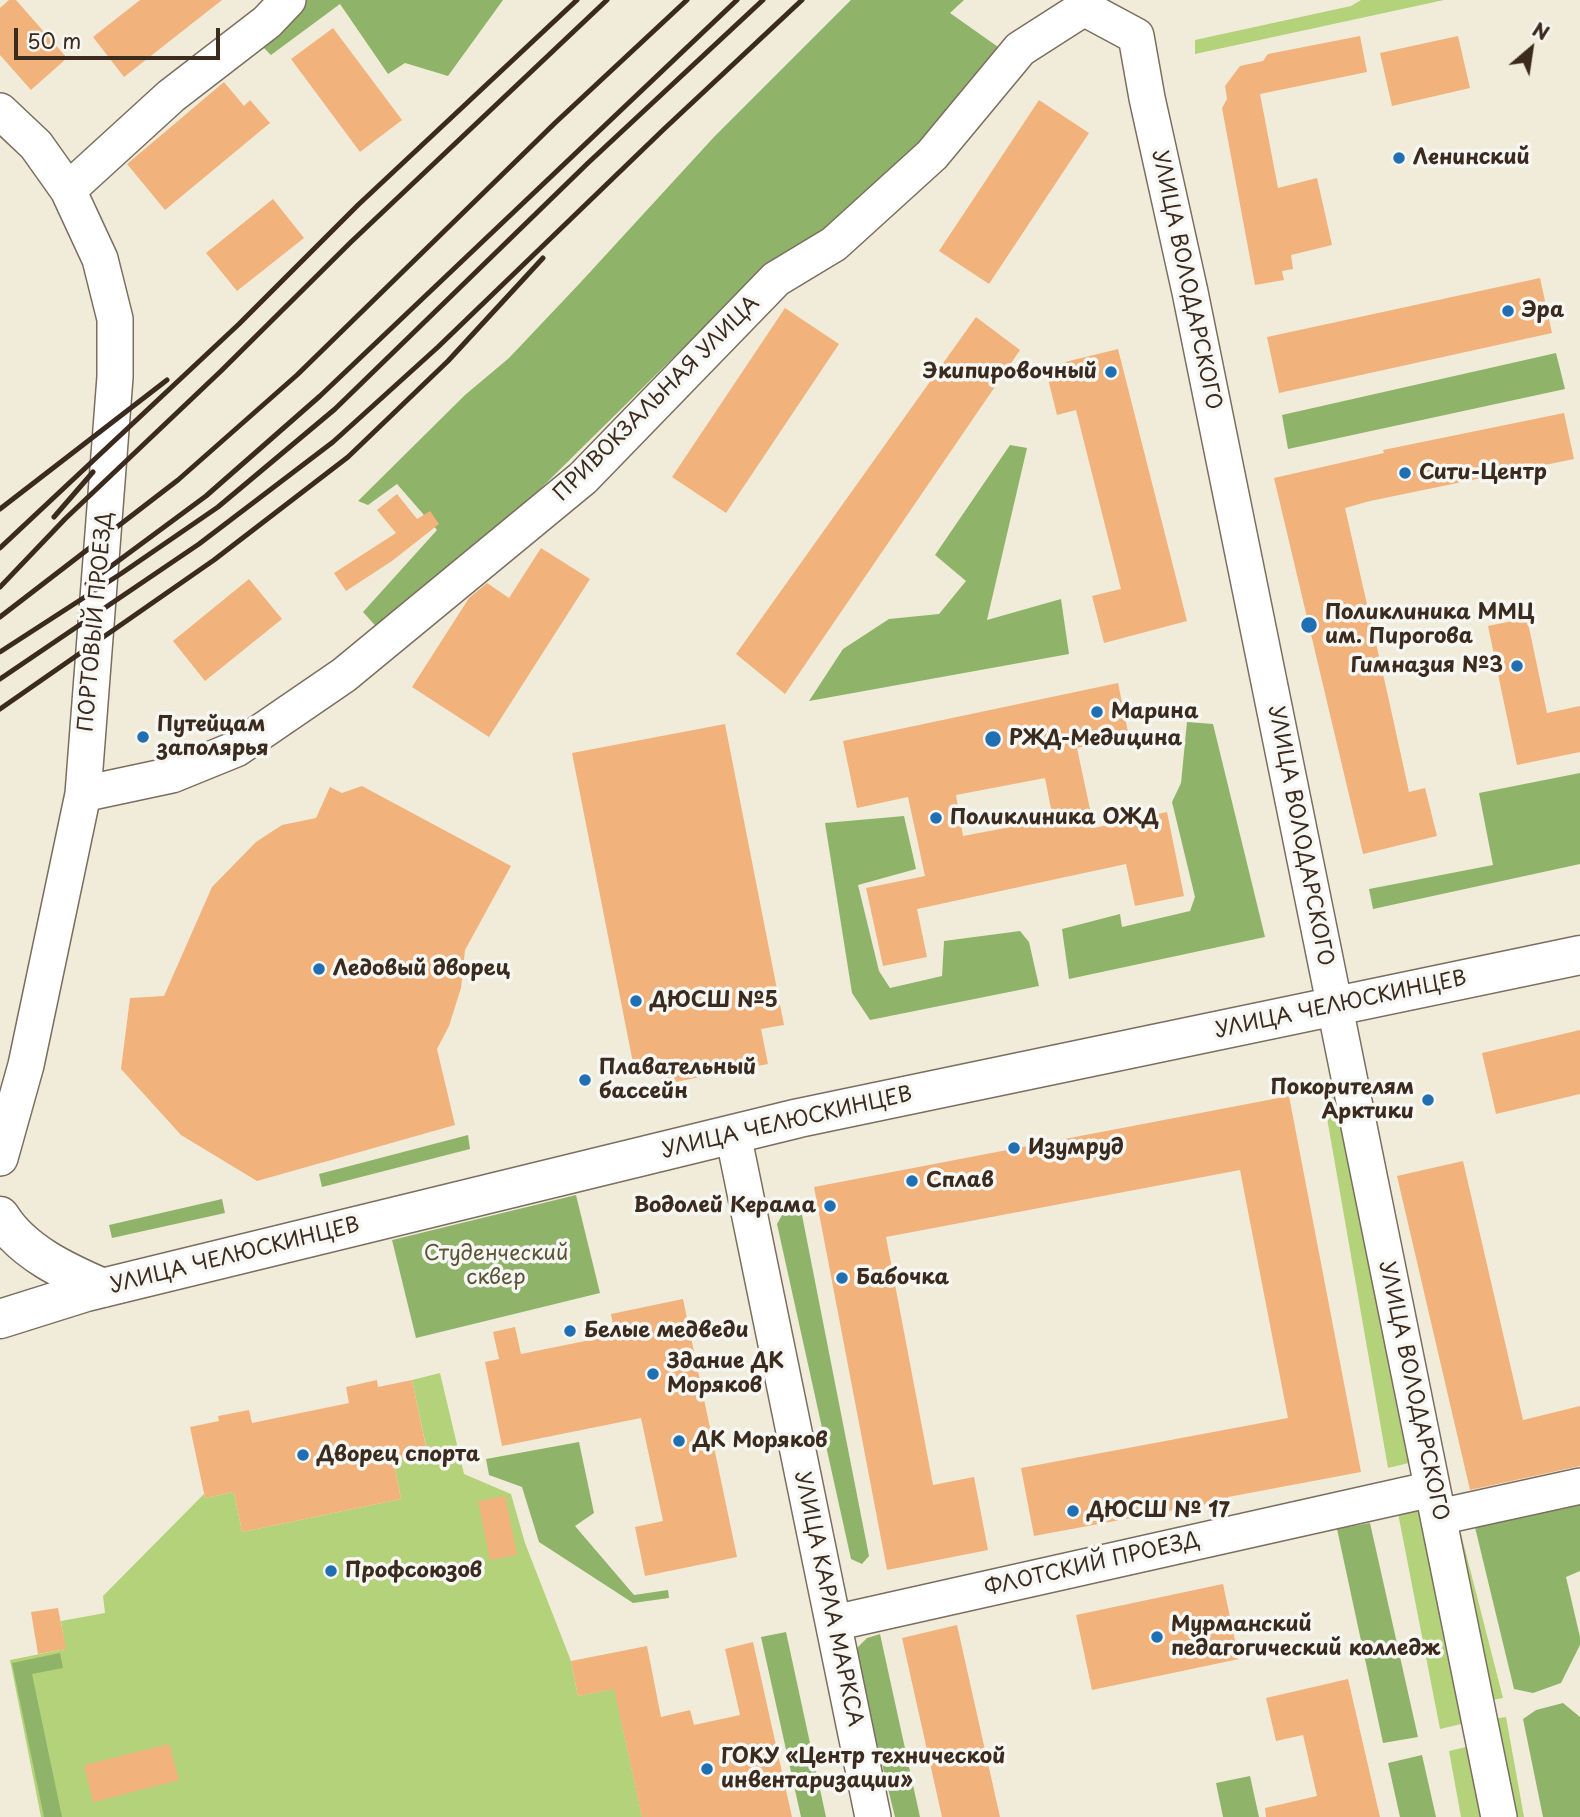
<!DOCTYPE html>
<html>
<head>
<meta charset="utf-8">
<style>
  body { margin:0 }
  #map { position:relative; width:1580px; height:1817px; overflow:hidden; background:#f1ecda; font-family:"Playpen Sans",sans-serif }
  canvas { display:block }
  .north { position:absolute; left:1496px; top:14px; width:70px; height:70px; -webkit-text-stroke:5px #f6f6f2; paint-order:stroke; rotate:29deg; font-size:19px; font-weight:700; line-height:28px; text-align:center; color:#3b2a1e }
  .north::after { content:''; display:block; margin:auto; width:24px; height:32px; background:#3b2a1e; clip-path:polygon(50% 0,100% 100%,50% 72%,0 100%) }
  .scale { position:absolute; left:14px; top:28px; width:206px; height:32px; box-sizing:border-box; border:4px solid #3b2a1e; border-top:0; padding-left:9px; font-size:21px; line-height:24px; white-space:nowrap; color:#3b2a1e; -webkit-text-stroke:5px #f6f6f2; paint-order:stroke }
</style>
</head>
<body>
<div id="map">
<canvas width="1580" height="1817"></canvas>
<div class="north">N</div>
<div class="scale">50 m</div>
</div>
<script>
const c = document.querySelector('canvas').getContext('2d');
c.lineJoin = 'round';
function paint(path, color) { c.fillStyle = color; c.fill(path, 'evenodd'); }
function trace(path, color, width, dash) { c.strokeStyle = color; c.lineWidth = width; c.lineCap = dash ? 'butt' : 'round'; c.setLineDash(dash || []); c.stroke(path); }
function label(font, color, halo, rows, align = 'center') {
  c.font = font + ' "Playpen Sans",sans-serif'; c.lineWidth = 7; c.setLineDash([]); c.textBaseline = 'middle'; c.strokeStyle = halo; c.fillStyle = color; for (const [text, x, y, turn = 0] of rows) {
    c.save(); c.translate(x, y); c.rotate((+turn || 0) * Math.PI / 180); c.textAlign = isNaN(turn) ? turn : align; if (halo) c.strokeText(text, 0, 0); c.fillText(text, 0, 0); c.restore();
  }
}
paint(new Path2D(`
  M1361,0H1444L1195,54V40L1351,6Z
  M1345,1091L1413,1462L1388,1468L1323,1095Z
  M440,1373L464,1474L511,1494L525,1543L571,1661L578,1696L617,1688L622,1725L642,1816L659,1817H41L10,1660L65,1649L61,1621L105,1613L103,1596L204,1494L205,1498L234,1492L242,1532L401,1499L393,1458L427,1451L412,1380Z
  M1422,1503L1470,1722L1440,1729L1397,1508Z
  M1459,1526L1503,1698L1481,1702L1441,1528Z
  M1506,1717L1524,1817H1506L1487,1720Z
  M1475,1745L1488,1817H1461L1449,1751Z`), '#b4d279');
paint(new Path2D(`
  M301,0H503L448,76L405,63L388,74L340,4L271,55L256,40Z
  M851,0H964L950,13L1001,49L922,146L840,219L766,266L526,503L382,633L363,612L437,530L397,484L368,505L358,501L465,395L509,358L580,283L714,137Z
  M1556,353L1565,389L1288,449L1282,415Z
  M1010,445L1027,448L987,620L1061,599L1069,654L809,701L843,649L889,619L939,614L966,581L935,555Z
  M1187,722L1213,724L1265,937L1069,979L1062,929L1120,914L1122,927L1190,911L1195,897L1172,802L1181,783Z
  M1580,773V864L1373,909L1369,889L1493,865L1479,793Z
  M904,816L916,869L858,885L879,971L890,988L942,976L944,941L1020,931L1029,942L1039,986L870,1020L852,993L825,823Z
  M468,1135L470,1149L322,1187L319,1174Z
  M576,1195L600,1293L416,1338L392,1240Z
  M222,1199L225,1213L112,1238L109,1225Z
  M786,1208L801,1210L869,1556L862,1564L851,1559L777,1224Z
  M579,1442L594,1513L575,1526L634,1595L668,1590L669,1598L633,1603L539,1542L522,1487L489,1475L486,1459Z
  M1580,1495V1571L1566,1577L1580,1637V1645L1561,1683L1533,1693L1514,1689L1473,1519Z
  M1370,1523L1418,1737L1383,1743L1337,1529Z
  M786,1632L826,1817H801L761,1637Z
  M880,1634L920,1817H895L854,1651L867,1638Z
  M60,1653L63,1668L32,1674L62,1817H44L12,1663Z
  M1563,1703L1580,1717V1817H1543L1523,1719L1536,1710Z
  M1422,1755L1436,1817H1400L1388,1763Z
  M1250,1776L1259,1817H1223L1216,1783Z`), '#8fb469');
paint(new Path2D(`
  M9,0H16L67,58L31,90L0,55V8Z
  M140,0H222L124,77L93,37Z
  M333,28L402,120L360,152L291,59Z
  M1360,36L1367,72L1260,94L1278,188L1317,178L1332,245L1291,255L1293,269L1282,271L1284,280L1255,285L1222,108L1227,99L1225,86L1240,66L1263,61L1268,54Z
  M1458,36L1470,88L1392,106L1380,53Z
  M224,82L244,106L250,100L270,123L165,210L127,164Z
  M1039,100L1089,133L989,284L939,251Z
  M273,199L304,238L237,291L206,253Z
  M1540,278L1552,333L1279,393L1267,337Z
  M785,308L839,344L726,513L672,477Z
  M976,317L1020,350L785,694L736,654Z
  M1118,349L1187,621L1104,643L1092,596L1121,589L1076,410L1057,415L1045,367Z
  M1564,413L1574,459L1370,501L1345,508L1388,696L1409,792L1425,788L1437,836L1363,854L1274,478L1384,453L1383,450Z
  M397,494L417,519L430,511L439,524L392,561L346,591L334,573L396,533L377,510Z
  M541,548L590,579L489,737L412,687L469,598L487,583L509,598Z
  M249,579L282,619L205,681L173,641Z
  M1527,618L1547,713L1580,706V752L1517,765L1488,626Z
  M1118,683L1129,737L1077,748L1094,828L1167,812L1184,896L1135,906L1126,864L917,909L927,957L883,966L866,888L925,876L908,797L857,808L843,741ZM1045,778L1053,819L963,836L956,795Z
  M725,724L784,1025L761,1029L768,1064L665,1084L660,1058L633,1063L572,753Z
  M362,786L511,866L465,950L461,988L449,1026L437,1049L455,1125L257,1181L181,1135L121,1069L130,998L164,996L212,887L256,842L282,825L316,818L330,787L342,793Z
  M1580,1030V1094L1496,1114L1482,1053Z
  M1289,1096L1361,1472L1228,1497V1500L1034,1536L1021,1468L1288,1418L1240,1170L886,1237L933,1485L974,1477L988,1550L887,1570L814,1187Z
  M1463,1161L1523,1420L1580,1406V1466L1470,1490L1397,1176Z
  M683,1299L737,1557L645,1576L635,1527L663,1521L641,1418L502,1446L485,1362L499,1359L493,1332L515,1327L521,1354L615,1335L611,1314Z
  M377,1380L378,1387L412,1380L427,1452L393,1458L401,1499L242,1532L234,1492L205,1498L190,1427L219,1421L218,1416L249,1410L252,1423L349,1403L346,1387Z
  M505,1496L517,1555L490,1560L478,1501Z
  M1223,1584L1239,1659L1092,1690L1076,1615Z
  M58,1608L66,1649L38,1654L31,1612Z
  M957,1625L1000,1817H942L902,1638Z
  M753,1642L792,1817H642L614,1689L578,1696L571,1661L647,1646L661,1717L690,1710L694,1725L740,1715L725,1649Z
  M1348,1679L1380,1817H1266L1265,1808L1317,1796L1303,1735L1276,1741L1266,1698Z
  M169,1744L179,1780L93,1802L84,1765Z`), '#f2b27b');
const minor = new Path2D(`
  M0,111L36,145L68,190L100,259L115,319V377L83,794L26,1065L0,1158
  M68,190L171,96L267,22L288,0
  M83,794L172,775L236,749L344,675L583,478L776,279L834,244L932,155L1020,49L1084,8L1136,36L1147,98L1190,292L1499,1817
  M733,1134L873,1817
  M1439,1517L1580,1486
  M834,1623L1432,1489`);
const major = new Path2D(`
  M0,1216C22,1252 66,1272 103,1288
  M0,1319L86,1292L799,1118L1580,955`);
trace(minor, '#7b6e60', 38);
trace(major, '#7b6e60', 41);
trace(minor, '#fff', 35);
trace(major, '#fff', 38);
trace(new Path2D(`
  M0,509L167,380
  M54,517L93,472
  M0,548L239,324L358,205L577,0
  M87,584L206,496L320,396L737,0
  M0,587L65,519L221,371L351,242L607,0
  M0,617L178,480L297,375L555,123L687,0
  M0,652L122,573L218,507L335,409L588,163L763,0
  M0,679L199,544L333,442L438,347L663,130L802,0
  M0,709L214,560L348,457L448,361L543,258`), '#3b2a1e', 5);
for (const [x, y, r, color] of [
  [1399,158,7,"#1f6fb2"],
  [1508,311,7,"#1f6fb2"],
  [1111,372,7,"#1f6fb2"],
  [1405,473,7,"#1f6fb2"],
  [1309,625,9,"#1f6fb2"],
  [1517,666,7,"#1f6fb2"],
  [1097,712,7,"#1f6fb2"],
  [143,737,7,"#1f6fb2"],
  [993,739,9,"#1f6fb2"],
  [936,818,7,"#1f6fb2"],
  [319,969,7,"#1f6fb2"],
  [636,1001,7,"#1f6fb2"],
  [585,1080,7,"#1f6fb2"],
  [1428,1100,7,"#1f6fb2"],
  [1014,1148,7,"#1f6fb2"],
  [912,1181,7,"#1f6fb2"],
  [830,1206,7,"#1f6fb2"],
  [842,1278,7,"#1f6fb2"],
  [570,1331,7,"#1f6fb2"],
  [653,1374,7,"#1f6fb2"],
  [679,1441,7,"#1f6fb2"],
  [303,1455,7,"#1f6fb2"],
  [1073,1511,7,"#1f6fb2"],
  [331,1571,7,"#1f6fb2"],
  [1157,1637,7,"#1f6fb2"],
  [707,1769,7,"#1f6fb2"]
]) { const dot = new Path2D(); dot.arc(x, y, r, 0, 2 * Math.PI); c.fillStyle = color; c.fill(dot); trace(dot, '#f6f6f2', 2.5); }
label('bold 21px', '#3b2a1e', '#f6f6f2', [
  ["Ленинский",1413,158],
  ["Эра",1522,311],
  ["Экипировочный",1097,372,"right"],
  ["Сити-Центр",1419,473],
  ["Поликлиника ММЦ",1325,613],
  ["им. Пирогова",1325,637],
  ["Гимназия №3",1503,666,"right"],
  ["Марина",1111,712],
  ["Путейцам",157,725],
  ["заполярья",157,749],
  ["РЖД-Медицина",1009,739],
  ["Поликлиника ОЖД",950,818],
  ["Ледовый дворец",333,969],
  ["ДЮСШ №5",650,1001],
  ["Плавательный",599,1068],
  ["бассейн",599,1092],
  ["Покорителям",1414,1088,"right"],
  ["Арктики",1414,1112,"right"],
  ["Изумруд",1028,1148],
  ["Сплав",926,1181],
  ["Водолей Керама",816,1206,"right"],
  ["Бабочка",856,1278],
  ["Белые медведи",584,1331],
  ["Здание ДК",667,1362],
  ["Моряков",667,1386],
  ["ДК Моряков",693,1441],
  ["Дворец спорта",317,1455],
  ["ДЮСШ № 17",1087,1511],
  ["Профсоюзов",345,1571],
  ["Мурманский",1171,1625],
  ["педагогический колледж",1171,1649],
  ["ГОКУ «Центр технической",721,1757],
  ["инвентаризации»",721,1781]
], 'left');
label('21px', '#3b2a1e', '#f6f6f2', [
  ["УЛИЦА ВОЛОДАРСКОГО",1186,280,78],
  ["ПРИВОКЗАЛЬНАЯ УЛИЦА",657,399,-45],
  ["ПОРТОВЫЙ ПРОЕЗД",96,622,-85],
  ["УЛИЦА ВОЛОДАРСКОГО",1300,836,79],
  ["УЛИЦА ЧЕЛЮСКИНЦЕВ",1341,1005,-12],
  ["УЛИЦА ЧЕЛЮСКИНЦЕВ",787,1123,-13],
  ["УЛИЦА ЧЕЛЮСКИНЦЕВ",235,1256,-14],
  ["УЛИЦА ВОЛОДАРСКОГО",1413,1391,78],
  ["ФЛОТСКИЙ ПРОЕЗД",1092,1565,-13],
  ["УЛИЦА КАРЛА МАРКСА",828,1599,78]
]);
label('21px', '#595435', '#f6f6f2', [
  ["Студенческий",496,1254],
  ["сквер",496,1278]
]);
</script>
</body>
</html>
